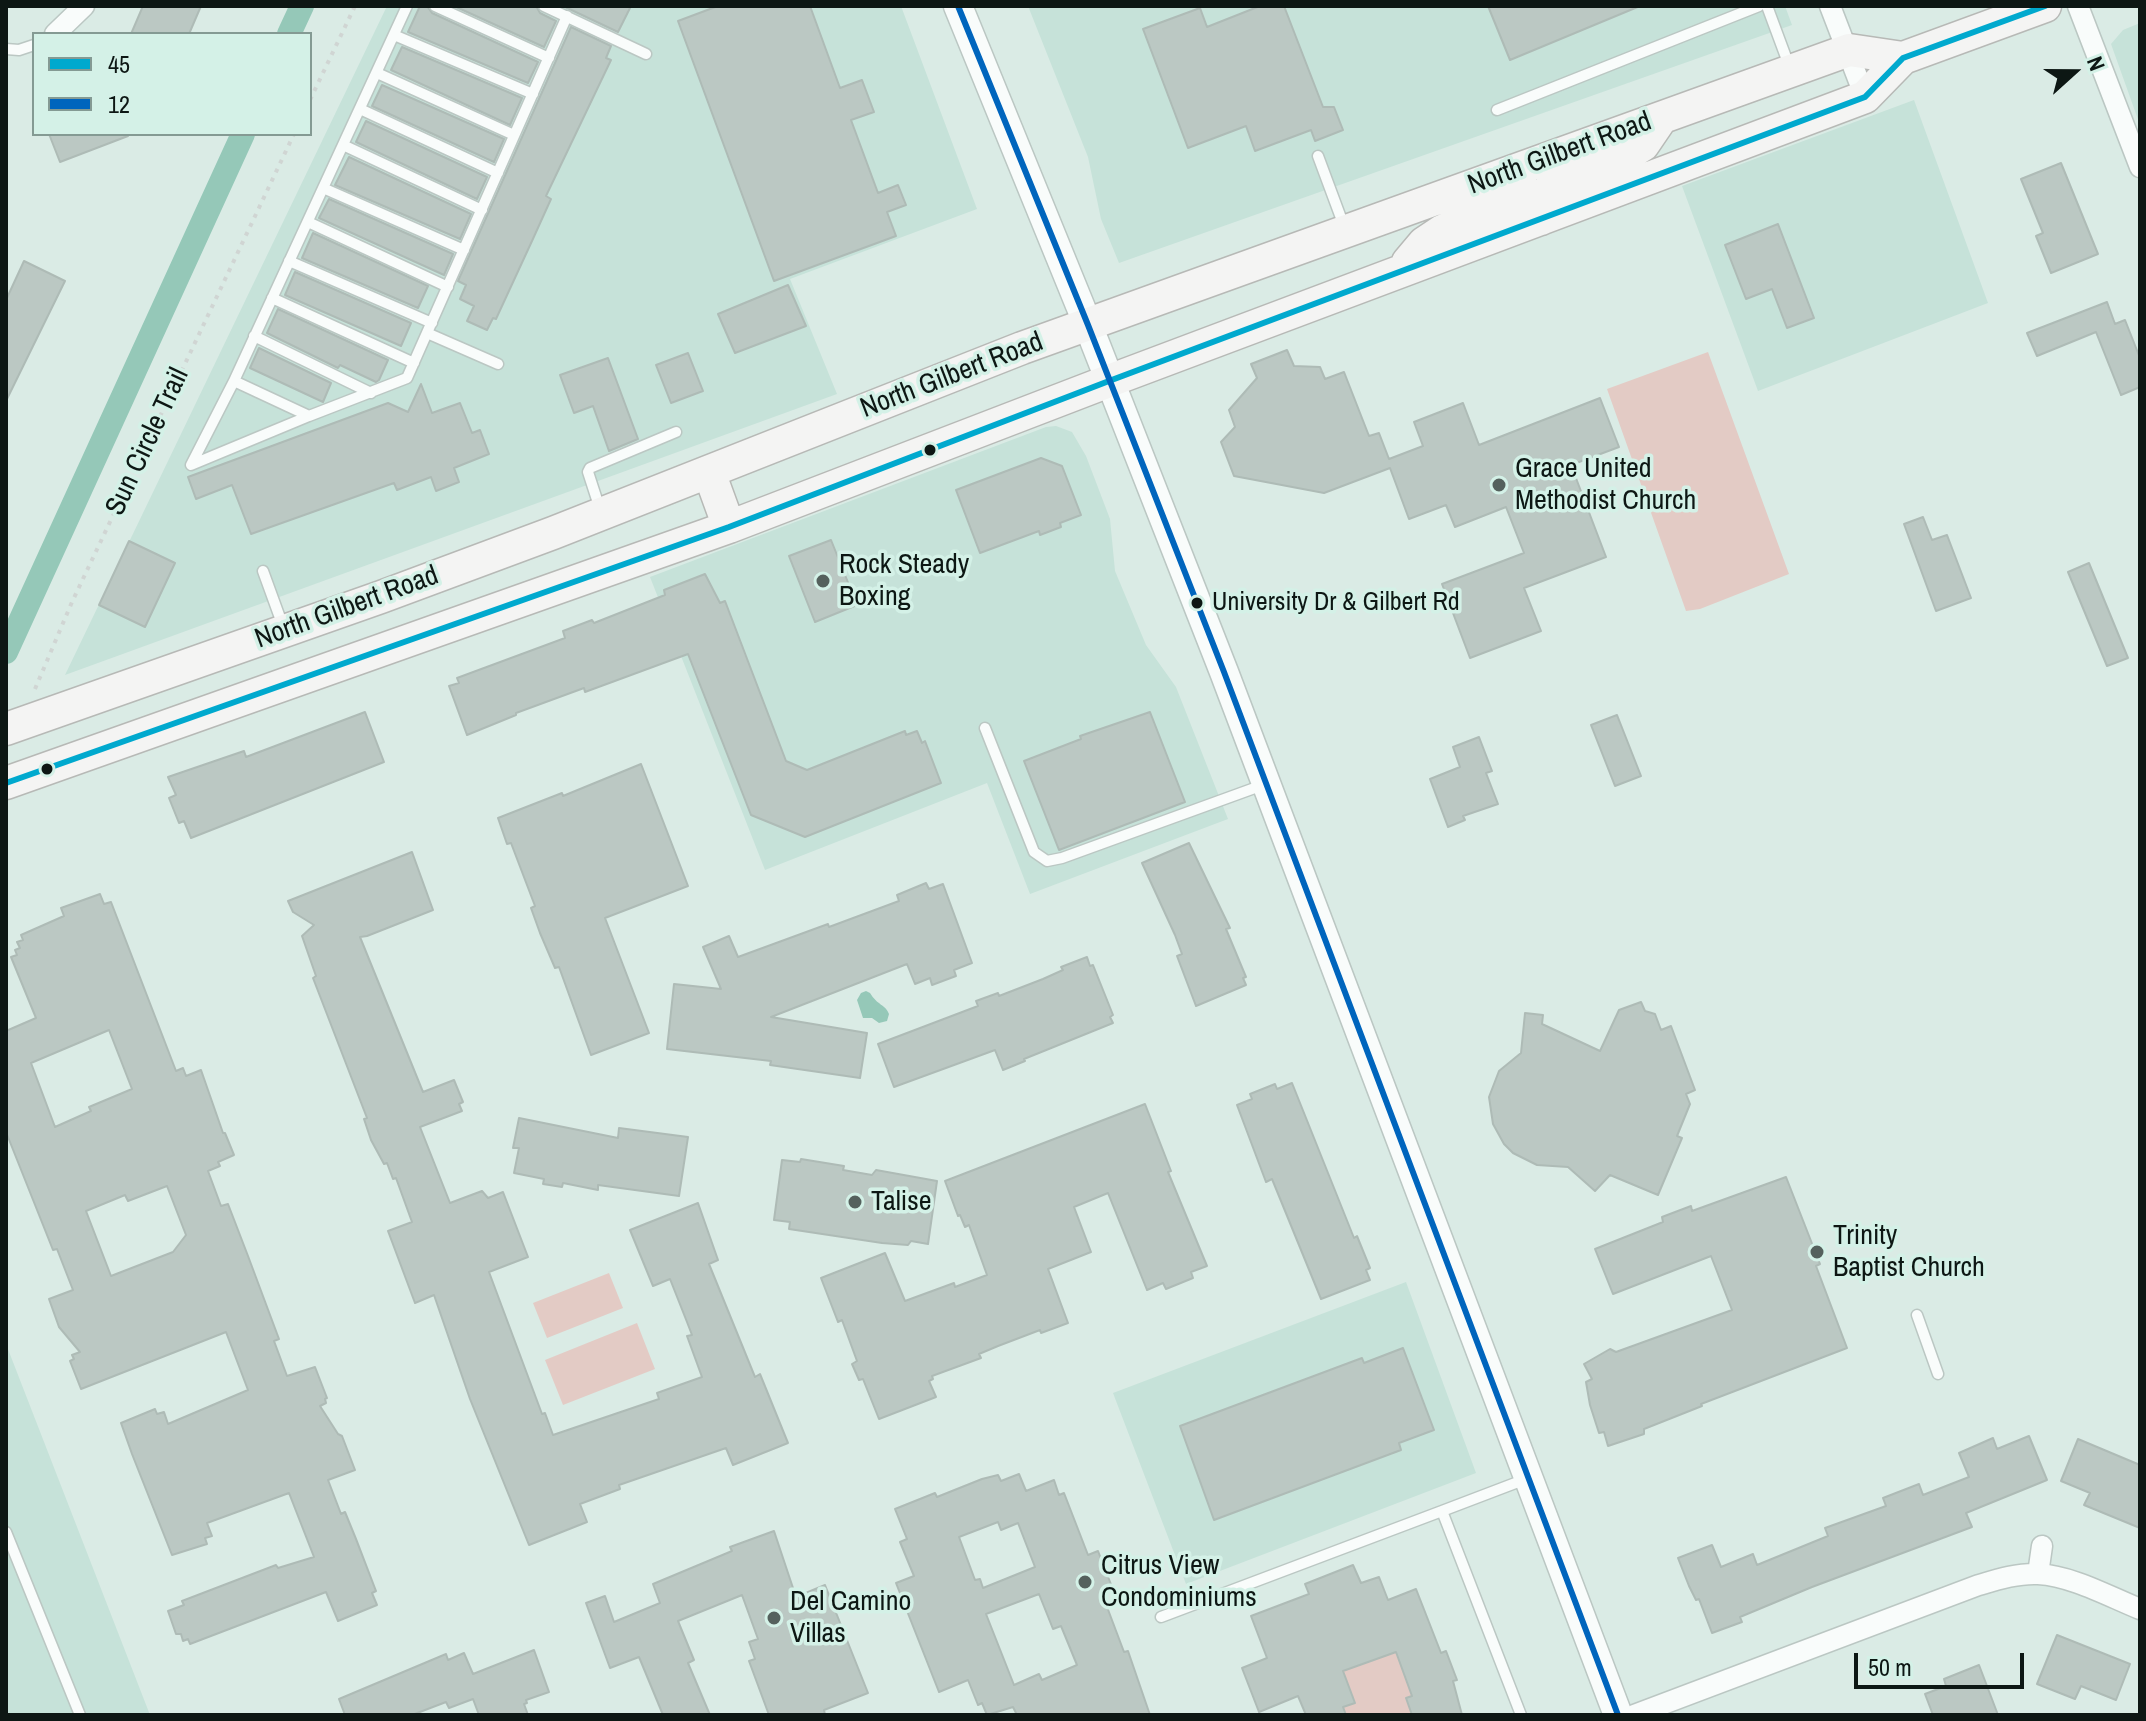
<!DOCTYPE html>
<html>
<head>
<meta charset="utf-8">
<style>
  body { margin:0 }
  #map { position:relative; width:2146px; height:1721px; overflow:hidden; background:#daebe5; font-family:"Archivo Narrow",sans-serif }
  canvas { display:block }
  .frame { position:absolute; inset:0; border:8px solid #0d1714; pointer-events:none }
  .legend { position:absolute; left:32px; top:32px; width:280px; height:104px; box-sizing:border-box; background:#d4f1e7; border:2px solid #849a93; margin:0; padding:10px 14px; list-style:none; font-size:24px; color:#0d1714 }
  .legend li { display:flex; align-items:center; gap:16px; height:40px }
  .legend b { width:40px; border:2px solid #849a93 }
  .north { position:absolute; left:2034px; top:32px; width:80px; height:80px; -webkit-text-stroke:6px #d4f1e7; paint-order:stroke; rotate:69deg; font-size:22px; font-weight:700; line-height:32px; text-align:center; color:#0d1714 }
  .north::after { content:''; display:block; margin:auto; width:28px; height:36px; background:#0d1714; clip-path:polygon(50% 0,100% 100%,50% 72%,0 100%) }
  .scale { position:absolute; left:1854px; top:1653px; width:170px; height:36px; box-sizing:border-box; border:4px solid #0d1714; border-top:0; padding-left:10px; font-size:24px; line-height:28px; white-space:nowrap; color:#0d1714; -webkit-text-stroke:6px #d4f1e7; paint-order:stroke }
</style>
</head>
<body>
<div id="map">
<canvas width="2146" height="1721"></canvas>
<div class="frame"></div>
<ul class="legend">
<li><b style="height:10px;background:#00a9ce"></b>45</li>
<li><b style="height:10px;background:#0065bd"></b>12</li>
</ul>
<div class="north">N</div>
<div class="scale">50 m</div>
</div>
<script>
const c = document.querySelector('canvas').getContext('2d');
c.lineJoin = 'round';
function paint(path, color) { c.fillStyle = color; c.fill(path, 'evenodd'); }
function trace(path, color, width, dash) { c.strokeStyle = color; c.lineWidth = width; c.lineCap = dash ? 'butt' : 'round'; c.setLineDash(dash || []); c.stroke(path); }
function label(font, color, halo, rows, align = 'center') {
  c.font = font + ' "Archivo Narrow",sans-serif'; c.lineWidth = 7; c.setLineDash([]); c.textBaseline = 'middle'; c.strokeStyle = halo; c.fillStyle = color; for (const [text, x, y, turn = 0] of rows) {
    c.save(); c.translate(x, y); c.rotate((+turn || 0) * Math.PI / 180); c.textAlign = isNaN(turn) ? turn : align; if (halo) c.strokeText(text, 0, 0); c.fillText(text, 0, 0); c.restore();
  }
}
paint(new Path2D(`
  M387,6H901L977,209L790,279L837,394L65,675Z
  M1028,6H1785L1792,25L1119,263L1101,219L1088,157Z
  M2140,23V125L2111,44L2123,30Z
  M1914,100L1988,303L1758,391L1682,186Z
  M1056,426L1072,432L1086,456L1110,519L1115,571L1146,645L1176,687L1228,819L1030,894L987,783L765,870L650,577L1046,427Z
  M1406,1282L1476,1473L1186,1584L1113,1393Z
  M6,1344L150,1715H6Z`), '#c6e2d9');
paint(new Path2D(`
  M1708,352L1789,574L1700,609L1686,611L1607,389Z
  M609,1273L623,1308L547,1338L533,1303Z
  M637,1323L655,1369L563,1405L545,1360Z
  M1325,1635L1395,1651L1402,1668L1407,1666L1417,1694L1406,1698L1412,1715H1346L1343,1707L1355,1703Z`), '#e3cbc5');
paint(new Path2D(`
  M866,991L870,993C877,1005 886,1005 889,1014L887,1021L879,1023L872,1018H863L857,1000L861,993Z`), '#95c8b8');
trace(new Path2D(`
  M289,34L302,6
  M6,652L243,134`), '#95c8b8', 24);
const building = new Path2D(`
  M143,6H201L189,34H131Z
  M420,6H427L432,13L538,62L528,83L408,32Z
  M454,6H536L540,13L556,21L544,47Z
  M563,6H631L618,32Z
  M718,6H810L840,88L862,80L874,112L851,120L878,193L898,185L906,205L887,212L896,236L774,281L678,21Z
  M1260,6H1284L1323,107H1334L1343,130L1315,141L1311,130L1255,151L1246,126L1188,148L1143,29L1200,8L1207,27Z
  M1488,6H1640L1510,60Z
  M571,27L611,46L606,58L611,60L546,196L551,199L532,241L496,319L493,318L487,330L467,321L474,306L460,299L466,285L458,281Z
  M402,47L522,98L510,125L391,70Z
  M382,85L504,139L494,162L372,106Z
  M366,121L487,177L477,199L356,142Z
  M49,134H127L128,136L60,162Z
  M349,157L471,214L460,239L335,185Z
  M2061,163L2098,254L2051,273L2036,236L2043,233L2021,179Z
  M329,199L453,254L444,275L319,218Z
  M1778,224L1814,318L1787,328L1772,289L1746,299L1725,245Z
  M313,233L428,286L418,308L302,258Z
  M24,261L65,281L6,401V300Z
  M295,272L411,323L401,346L285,295Z
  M788,285L806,326L735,353L718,314Z
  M2107,302L2115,324L2125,320L2140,358V387L2121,395L2096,332L2037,356L2027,333Z
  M278,309L388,360L379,380L376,382L340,365L338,368L267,333Z
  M259,348L331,383L323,402L250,368Z
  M1287,350L1294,366L1320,367L1325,379L1344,372L1369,436L1379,433L1389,459L1423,446L1414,422L1463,403L1479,445L1600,398L1619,447L1571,465L1606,557L1524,588L1541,631L1470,658L1442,584L1524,553L1506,507L1455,527L1446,505L1409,519L1390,468L1324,493L1234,476L1221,442L1235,427L1229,410L1257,378L1251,364Z
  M688,353L703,391L671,403L656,365Z
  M608,358L638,439L609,451L593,406L574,413L560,375Z
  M421,384L432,413L460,403L472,433L480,430L489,454L454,468L459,482L436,491L431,477L397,490L394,483L251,534L232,485L196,499L188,477L388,403L408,412Z
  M1041,458L1062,466L1081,515L1060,523L1061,527L1040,535L1039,531L980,553L956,490Z
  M1923,517L1932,540L1947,535L1971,598L1936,611L1904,524Z
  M831,540L857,605L815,622L789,556Z
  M129,541L175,563L145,627L99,605Z
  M2089,563L2128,658L2107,666L2068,572Z
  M705,574L720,603L725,601L786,761L807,770L905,731L906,735L917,731L922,743L925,741L941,783L805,837L751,815L688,654L585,692L584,688L516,713V715L467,735L449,686L459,683L457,678L565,638L563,631L592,620L594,623L665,595L664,590Z
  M365,712L384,762L191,838L184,821L179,823L169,798L176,795L168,777L244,751L246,757Z
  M1150,712L1185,802L1059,850L1024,761L1081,739L1080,736Z
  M1617,715L1641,776L1615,786L1591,725Z
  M1479,737L1492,771L1486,773L1498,804L1463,816L1465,820L1448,827L1430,779L1460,767L1453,747Z
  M641,764L688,886L605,918L649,1033L591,1055L559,967L555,968L540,933L531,908L535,906L511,843L507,844L498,818L562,793L563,796Z
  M1189,843L1230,928L1226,929L1246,977L1243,978L1246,985L1196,1006L1177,956L1182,954L1175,935L1142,863Z
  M412,852L433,910L367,936L360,937L423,1092L454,1080L463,1102L459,1104L462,1111L420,1127L450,1203L482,1191L488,1198L503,1192L528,1257L489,1272L542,1414L545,1413L553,1435L659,1399L657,1393L702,1377L687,1336L692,1335L687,1322L670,1279L653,1286L630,1230L698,1203L718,1260L709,1264L755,1377L760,1374L788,1443L733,1465L726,1448L619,1485L620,1489L580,1504L587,1522L529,1545L470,1399L434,1295L415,1303L388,1231L412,1222L396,1178L393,1179L387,1163L384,1164L371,1140L364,1119L367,1118L313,978L316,976L302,936L314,925L293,912L288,901Z
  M926,883L929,889L943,884L972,963L954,970L956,976L932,985L930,978L915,984L907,964L771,1017L867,1033L860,1078L770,1065L771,1061L667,1049L674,984L721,989L703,947L729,936L738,957L828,924L829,927L899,901L897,895Z
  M100,894L104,904L111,902L176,1071L183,1068L186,1076L201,1070L223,1133H225L234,1155L218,1162L220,1166L208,1171L221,1206L228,1204L248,1256L279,1339L274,1341L287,1376L315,1367L327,1398L325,1399L326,1403L320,1406L338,1434L342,1436L355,1470L328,1480L341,1514L345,1512L356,1539L376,1591L372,1593L377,1605L338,1621L326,1592L190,1644L188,1639L183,1641L181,1634H176L168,1611L184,1605L182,1601L276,1565L278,1568L314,1557L289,1493L207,1523L212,1536L205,1538L207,1544L172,1555L132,1454L121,1423L155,1409L157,1414L164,1412L168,1424L248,1390L226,1332L81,1389L70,1361L74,1359L72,1355L80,1352L59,1327L49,1299L73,1290L57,1249L53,1250L6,1132V1031L36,1018L11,957L17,955L15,950L20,948L17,942L23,940L21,935L64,916L61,908ZM109,1030L132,1089L89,1107L91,1111L55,1127L31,1063ZM167,1186L186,1235L173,1252L111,1276L86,1211L125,1195L128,1201Z
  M1087,957L1090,966L1093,965L1113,1015L1110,1017L1113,1023L1024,1059L1025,1061L1003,1070L995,1050L894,1087L878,1044L978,1006L976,1001L998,993L999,996L1043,979L1063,970L1061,967Z
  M1641,1002L1645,1011L1655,1014L1661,1030L1671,1026L1695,1090L1686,1094L1690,1104L1677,1136L1682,1138L1658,1195L1610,1175L1595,1191L1568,1167L1537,1165L1513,1153L1504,1144L1493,1124L1489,1097L1499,1071L1521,1053L1525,1013L1543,1015L1542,1024L1600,1051L1619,1010Z
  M1292,1083L1354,1238L1357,1236L1370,1268L1366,1270L1370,1280L1321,1299L1272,1179L1266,1182L1237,1105L1252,1099L1250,1094L1275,1084L1277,1089Z
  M1145,1104L1171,1171L1168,1172L1207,1266L1191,1272L1193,1278L1166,1289L1163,1283L1147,1290L1108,1193L1074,1207L1091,1252L1048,1269L1068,1323L1041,1333L1040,1330L998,1346L979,1354L981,1358L932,1376L933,1379L929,1381L936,1397L879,1419L863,1379L859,1380L852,1364L857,1361L842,1320L838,1322L821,1278L885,1253L905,1301L954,1283L955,1287L987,1275L969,1225L965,1227L960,1215L958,1216L945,1181Z
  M519,1118L618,1138L619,1128L688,1137L679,1196L598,1185V1190L563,1183L562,1187L543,1184L544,1179L514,1173L519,1148H513Z
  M801,1159L844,1166L843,1170L872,1175L876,1170L937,1181L928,1244L911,1241L908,1245L882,1243L789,1229L790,1222L774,1220L782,1160L800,1162Z
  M1786,1177L1820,1264L1816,1266L1847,1348L1701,1404L1702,1406L1644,1429V1434L1608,1446L1604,1432L1599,1433L1590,1405L1586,1382L1592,1379L1584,1364L1610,1349L1616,1352L1732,1310L1711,1256L1613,1294L1595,1249L1663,1222L1662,1217L1691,1206L1692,1211Z
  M1403,1348L1434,1430L1399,1443L1401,1450L1214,1520L1180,1426L1362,1358L1364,1363Z
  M2029,1436L2047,1480L1966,1513L1972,1527L1812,1587L1740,1617L1742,1622L1712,1633L1699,1599L1696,1600L1689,1586L1678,1558L1712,1545L1721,1567L1753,1554L1757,1565L1828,1536L1825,1528L1886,1506L1883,1498L1919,1484L1923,1495L1969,1477L1959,1453L1993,1438L1997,1449Z
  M2078,1439L2140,1465V1528L2084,1505L2090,1493L2061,1481Z
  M1019,1474L1026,1491L1054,1480L1059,1495L1064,1493L1088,1555L1098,1551L1112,1587L1101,1591L1124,1652L1128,1651L1150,1715H1017L1013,1707L987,1715L982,1703L978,1705L968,1680L939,1692L896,1583L914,1576L900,1542L907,1539L895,1509L935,1493L937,1497L982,1479L998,1475L1001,1481ZM998,1522L1001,1530L1018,1523L1035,1567L983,1588L980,1579L975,1580L959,1537ZM1039,1594L1053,1629L1061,1626L1077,1665L1042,1680L1039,1674L1014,1685L986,1614Z
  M774,1531L796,1597L825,1585L868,1693L824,1710L825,1715H769L749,1661L755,1659L749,1642L758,1639L742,1595L678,1621L694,1660L688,1663L710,1715H663L639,1657L610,1668L586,1603L605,1596L614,1622L660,1603L653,1584L732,1551L730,1547Z
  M1353,1565L1361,1583L1379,1577L1388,1600L1416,1589L1441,1653L1446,1651L1457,1680L1453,1681L1462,1715H1412L1406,1698L1412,1696L1396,1652L1343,1671L1355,1703L1343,1707L1346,1715H1306L1298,1696L1259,1712L1242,1668L1267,1658L1251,1616L1309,1594L1305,1584Z
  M2057,1635L2130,1664L2116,1700L2081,1686L2075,1699L2037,1684Z
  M534,1650L549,1692L526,1700L527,1703L524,1704L528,1715H479L473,1699L449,1708L446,1702L412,1715H345L339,1699L446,1654L448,1660L464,1653L473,1674Z
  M1979,1665L1998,1715H1933L1925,1694L1946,1686L1944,1679Z`);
paint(building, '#bbc8c3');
trace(building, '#aebbb6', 2);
const service = new Path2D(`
  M407,6L234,381L309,416L407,378L567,16
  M435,6L549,58
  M544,6L646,54
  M1767,6L1790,68
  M394,35L533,94
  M6,49L19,50L34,45
  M377,73L514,135
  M360,109L498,173
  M1497,110L1759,6
  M343,145L482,210
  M1318,156L1344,226
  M323,188L464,250
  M308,222L448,287
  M289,261L432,323
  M272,298L414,363
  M427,333L498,364
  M254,336L371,393
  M234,381L191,465L309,416
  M600,509L588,472L590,468L676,432
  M263,571L283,626
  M985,728L1034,852L1047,861L1062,858L1263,785
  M1917,1315L1938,1374
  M1442,1511L1526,1479
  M6,1532L80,1715
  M1161,1617L1442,1511L1521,1715`);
const minor = new Path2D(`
  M1830,6L1865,97
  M2078,6L2140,167
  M55,34L84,6
  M2038,1574L2042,1546
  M1634,1715L1976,1586C1996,1580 2017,1573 2038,1574C2072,1576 2108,1596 2140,1609`);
const secondary = new Path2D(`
  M958,6L1088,325L1224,672L1618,1715`);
const primary = new Path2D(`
  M1541,219L1539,202L1541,197L1554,186L1627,155L1643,145L1660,120
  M1408,262L1424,243L1442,231L1511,200L1520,185V169
  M709,472L729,527
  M6,729L381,597L553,533L1022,348L1849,50L1903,58
  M6,783L729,527L1109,381L1865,97L1903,58L2045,6`);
trace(service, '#bbc7c3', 13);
trace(minor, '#bbc7c3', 23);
trace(secondary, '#bbc7c3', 31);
trace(primary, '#b7b9b6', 35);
trace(new Path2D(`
  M310,100L355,6
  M35,689L72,602L294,134`), '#d0d5d3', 4, [4, 6]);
trace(service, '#f9fcfb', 10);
trace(minor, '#f9fcfb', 20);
trace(secondary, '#f9fcfb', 28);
trace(primary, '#f4f4f3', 32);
trace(new Path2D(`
  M6,783L729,527L1109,381L1865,97L1903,58L2045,6`), '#00a9ce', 6);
trace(new Path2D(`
  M958,6L1088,325L1224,672L1618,1715`), '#0065bd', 6);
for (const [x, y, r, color] of [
  [930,450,7,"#0d1714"],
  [1499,485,8,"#55615d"],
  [823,581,8,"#55615d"],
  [1197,603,7,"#0d1714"],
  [47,769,7,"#0d1714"],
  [855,1202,8,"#55615d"],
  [1817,1252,8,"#55615d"],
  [1085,1582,8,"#55615d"],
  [774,1618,8,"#55615d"]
]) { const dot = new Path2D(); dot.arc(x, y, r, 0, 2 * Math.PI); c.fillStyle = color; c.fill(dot); trace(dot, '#d4f1e7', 3); }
label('26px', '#0d1714', '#d4f1e7', [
  ["University Dr & Gilbert Rd",1212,603]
], 'left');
label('28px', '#0d1714', '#d4f1e7', [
  ["North Gilbert Road",1560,154,-20],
  ["North Gilbert Road",952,376,-21],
  ["Sun Circle Trail",148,442,-65],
  ["North Gilbert Road",347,608,-20]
]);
label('28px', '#0d1714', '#d4f1e7', [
  ["Grace United",1515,469],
  ["Methodist Church",1515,501],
  ["Rock Steady",839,565],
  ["Boxing",839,597],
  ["Talise",871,1202],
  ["Trinity",1833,1236],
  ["Baptist Church",1833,1268],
  ["Citrus View",1101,1566],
  ["Condominiums",1101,1598],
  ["Del Camino",790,1602],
  ["Villas",790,1634]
], 'left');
</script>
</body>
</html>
